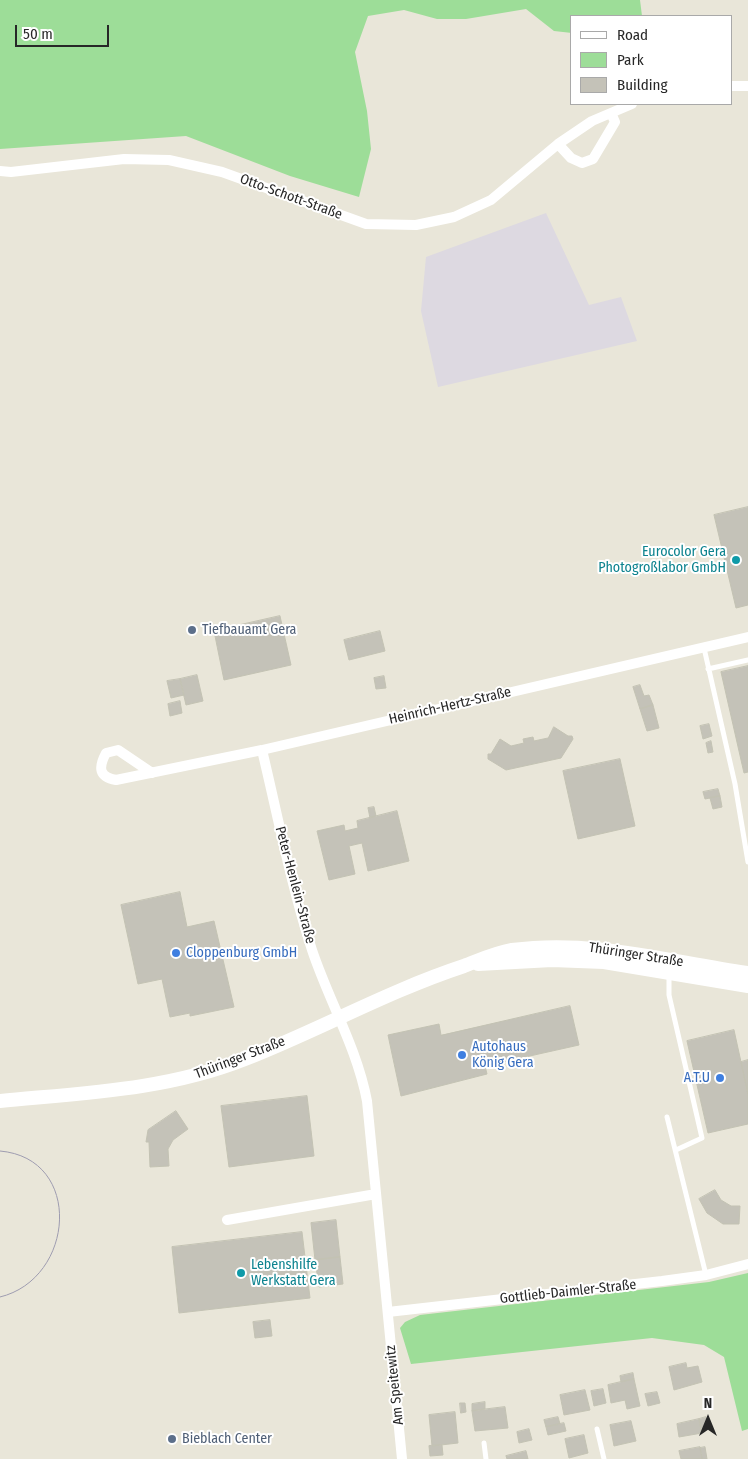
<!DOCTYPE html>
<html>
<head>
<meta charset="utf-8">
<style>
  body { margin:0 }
  #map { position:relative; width:748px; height:1459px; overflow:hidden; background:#e9e6d9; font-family:"Fira Sans Condensed",sans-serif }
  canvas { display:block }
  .legend { position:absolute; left:570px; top:15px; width:162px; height:90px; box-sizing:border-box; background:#fff; border:1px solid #a9a9a9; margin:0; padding:6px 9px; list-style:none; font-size:15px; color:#272727 }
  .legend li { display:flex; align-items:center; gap:10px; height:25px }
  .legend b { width:25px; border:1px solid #a9a9a9 }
  .north { position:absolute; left:683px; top:1394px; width:50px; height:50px; -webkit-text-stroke:4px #fff; paint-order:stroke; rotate:0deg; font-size:14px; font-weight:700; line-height:20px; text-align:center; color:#272727 }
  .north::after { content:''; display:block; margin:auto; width:18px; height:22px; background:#272727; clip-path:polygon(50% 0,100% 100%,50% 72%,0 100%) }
  .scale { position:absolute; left:15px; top:25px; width:94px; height:22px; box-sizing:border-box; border:2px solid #272727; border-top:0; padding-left:6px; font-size:15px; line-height:18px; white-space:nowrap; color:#272727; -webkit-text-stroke:4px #fff; paint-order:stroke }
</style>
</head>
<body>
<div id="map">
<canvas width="748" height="1459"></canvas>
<ul class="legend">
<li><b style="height:6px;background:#fff"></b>Road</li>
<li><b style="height:14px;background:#9ddd98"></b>Park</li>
<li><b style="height:14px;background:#c4c2b8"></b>Building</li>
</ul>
<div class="north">N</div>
<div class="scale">50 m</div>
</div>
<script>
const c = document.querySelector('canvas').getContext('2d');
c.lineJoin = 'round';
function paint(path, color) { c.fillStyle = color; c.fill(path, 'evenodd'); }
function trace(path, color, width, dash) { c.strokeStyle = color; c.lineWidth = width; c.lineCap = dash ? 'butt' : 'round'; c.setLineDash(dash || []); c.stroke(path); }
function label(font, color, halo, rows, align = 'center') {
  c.font = font + ' "Fira Sans Condensed",sans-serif'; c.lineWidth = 4; c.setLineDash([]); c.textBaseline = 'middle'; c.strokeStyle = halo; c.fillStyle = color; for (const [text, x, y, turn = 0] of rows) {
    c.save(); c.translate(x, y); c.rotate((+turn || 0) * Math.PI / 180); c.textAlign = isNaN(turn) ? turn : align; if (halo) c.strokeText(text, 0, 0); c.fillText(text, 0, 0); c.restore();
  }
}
paint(new Path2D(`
  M546,213L589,305L621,297L637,341L438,387L421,311L426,257Z`), '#ddd9e1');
paint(new Path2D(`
  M0,0H640L642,16H572V33L554,31L526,9L466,19H437L404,10L368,16L355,52L367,111L371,149L359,197L290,176L186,136L0,149Z
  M748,1273V1429L742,1431L724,1357L704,1345L652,1338L411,1364L400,1328L405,1322L420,1315L709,1282Z`), '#9ddd98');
const building = new Path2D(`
  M748,507V605L736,608L714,515Z
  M280,616L291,665L224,680L214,631Z
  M380,631L385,651L349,660L344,640Z
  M748,666V772L744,773L721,672Z
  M197,675L203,701L186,705L180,679Z
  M384,676L386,688L376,689L374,678Z
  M180,679L184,695L171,698L167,681Z
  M640,685L644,696L649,695L653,705L640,709L633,687Z
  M180,701L182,713L170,716L168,704Z
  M653,705L659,728L647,731L640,709Z
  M709,724L712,736L703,739L700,726Z
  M554,727L568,736H572L573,739L561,758L506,770L488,759V754H491L500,739L511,746L524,743L523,739L533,737L534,741L548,738Z
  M711,741L713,752L708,753L706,743Z
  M620,759L635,826L578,839L563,771Z
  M718,789L720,796L705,799L703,792Z
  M720,796L722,807L713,809L710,798Z
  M374,807L376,816L370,818L368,808Z
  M397,811L409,861L368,871L362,843L349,846L355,874L329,880L317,831L344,825L345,831L358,828L357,821Z
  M180,892L187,927L214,921L234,1007L190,1016V1013L170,1017L162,979L138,984L121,905Z
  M570,1006L579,1045L485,1066L487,1074L401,1096L388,1035L439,1024L441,1035Z
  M734,1030L748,1094V1124L708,1133L687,1041Z
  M748,1060V1094L741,1062Z
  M307,1096L314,1156L229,1167L221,1106Z
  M176,1111L188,1129L173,1140L168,1149L169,1166L150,1167L149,1142H146L148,1130Z
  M715,1190L721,1200L731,1206H740L739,1224H723L707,1213L699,1199Z
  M336,1220L340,1257L315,1260L311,1223Z
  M302,1232L310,1298L179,1313L172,1247Z
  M340,1257L343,1284L319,1287L315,1260Z
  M270,1320L272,1336L255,1338L253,1322Z
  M686,1363L687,1368L698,1366L702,1382L674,1390L669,1367Z
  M633,1373L634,1379L621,1382L620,1376Z
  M634,1379L640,1406L627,1409L625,1400L611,1403L608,1385Z
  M603,1389L606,1403L594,1406L591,1391Z
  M585,1390L590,1410L564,1415L560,1395Z
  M657,1392L660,1403L648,1406L645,1394Z
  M485,1402V1409L472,1411V1404Z
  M460,1403H465L466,1412L461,1413Z
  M505,1407L508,1428L475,1431L472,1411Z
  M455,1412L458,1443L432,1446L429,1415Z
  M558,1417L560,1424L546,1427L544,1420Z
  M706,1417L708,1429L701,1430L699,1419Z
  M699,1419L702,1433L679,1437L677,1424Z
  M631,1421L636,1441L614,1446L610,1425Z
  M564,1423L566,1431L548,1435L546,1427Z
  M529,1429L532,1440L519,1443L517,1432Z
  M584,1435L588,1453L569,1458L565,1439Z
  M442,1445L443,1455L430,1456L429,1446Z
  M700,1447L702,1459H681L679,1451Z
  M705,1447L707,1459H702L700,1448Z
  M526,1451L528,1459H507L506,1456Z`);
paint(building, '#c4c2b8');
trace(building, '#c3c2b3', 1);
trace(new Path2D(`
  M704,648L735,784L748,862
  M708,669L748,660
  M669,973V995L702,1138L676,1150
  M667,1117L706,1275
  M597,1429L604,1459
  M484,1443L486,1459`), '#fff', 5);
trace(new Path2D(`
  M732,86H748
  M558,144L571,158L582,163L593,159L615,122L611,113
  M0,171L11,172L124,159L169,160L222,172L366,224L416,225L454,217L491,200L558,144L592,121L632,104
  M262,750C278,817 291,885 312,950C329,1001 357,1048 367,1101L402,1459
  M152,773L118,750L106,753C98,768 99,777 116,780L262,750L748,637
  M227,1220L376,1194
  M388,1312L662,1281L706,1275L748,1264`), '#fff', 10);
trace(new Path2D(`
  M478,964L552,960L604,962L748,986
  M0,1101C83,1093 167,1090 245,1059C319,1030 388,991 464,966C480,960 495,953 512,950C593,939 669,962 748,973`), '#fff', 14);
trace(new Path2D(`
  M0,1151C84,1158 75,1279 0,1297`), '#9e9cb0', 1);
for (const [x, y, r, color] of [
  [736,560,5,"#0f9aa8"],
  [192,630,5,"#5c6f8a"],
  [176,953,5,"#3f7fe0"],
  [462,1055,5,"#3f7fe0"],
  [720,1078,5,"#3f7fe0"],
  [241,1273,5,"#0f9aa8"],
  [172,1439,5,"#5c6f8a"]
]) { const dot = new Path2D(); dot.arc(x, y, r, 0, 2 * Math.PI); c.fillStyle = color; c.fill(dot); trace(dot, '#fff', 2); }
label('14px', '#272727', '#fff', [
  ["Otto-Schott-Straße",291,197,20],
  ["Heinrich-Hertz-Straße",450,706,-13],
  ["Peter-Henlein-Straße",295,885,75],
  ["Thüringer Straße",636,955,9],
  ["Thüringer Straße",240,1058,-21],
  ["Gottlieb-Daimler-Straße",568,1292,-6],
  ["Am Speitewitz",395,1385,-96]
]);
label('14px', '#0d838f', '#fff', [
  ["Eurocolor Gera",726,552],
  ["Photogroßlabor GmbH",726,568],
  ["Lebenshilfe",251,1265,"left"],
  ["Werkstatt Gera",251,1281,"left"]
], 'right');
label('14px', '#4e5e75', '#fff', [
  ["Tiefbauamt Gera",202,630],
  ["Bieblach Center",182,1439]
], 'left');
label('14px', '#366cbe', '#fff', [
  ["Cloppenburg GmbH",186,953],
  ["Autohaus",472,1047],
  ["König Gera",472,1063],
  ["A.T.U",710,1078,"right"]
], 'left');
</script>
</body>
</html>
